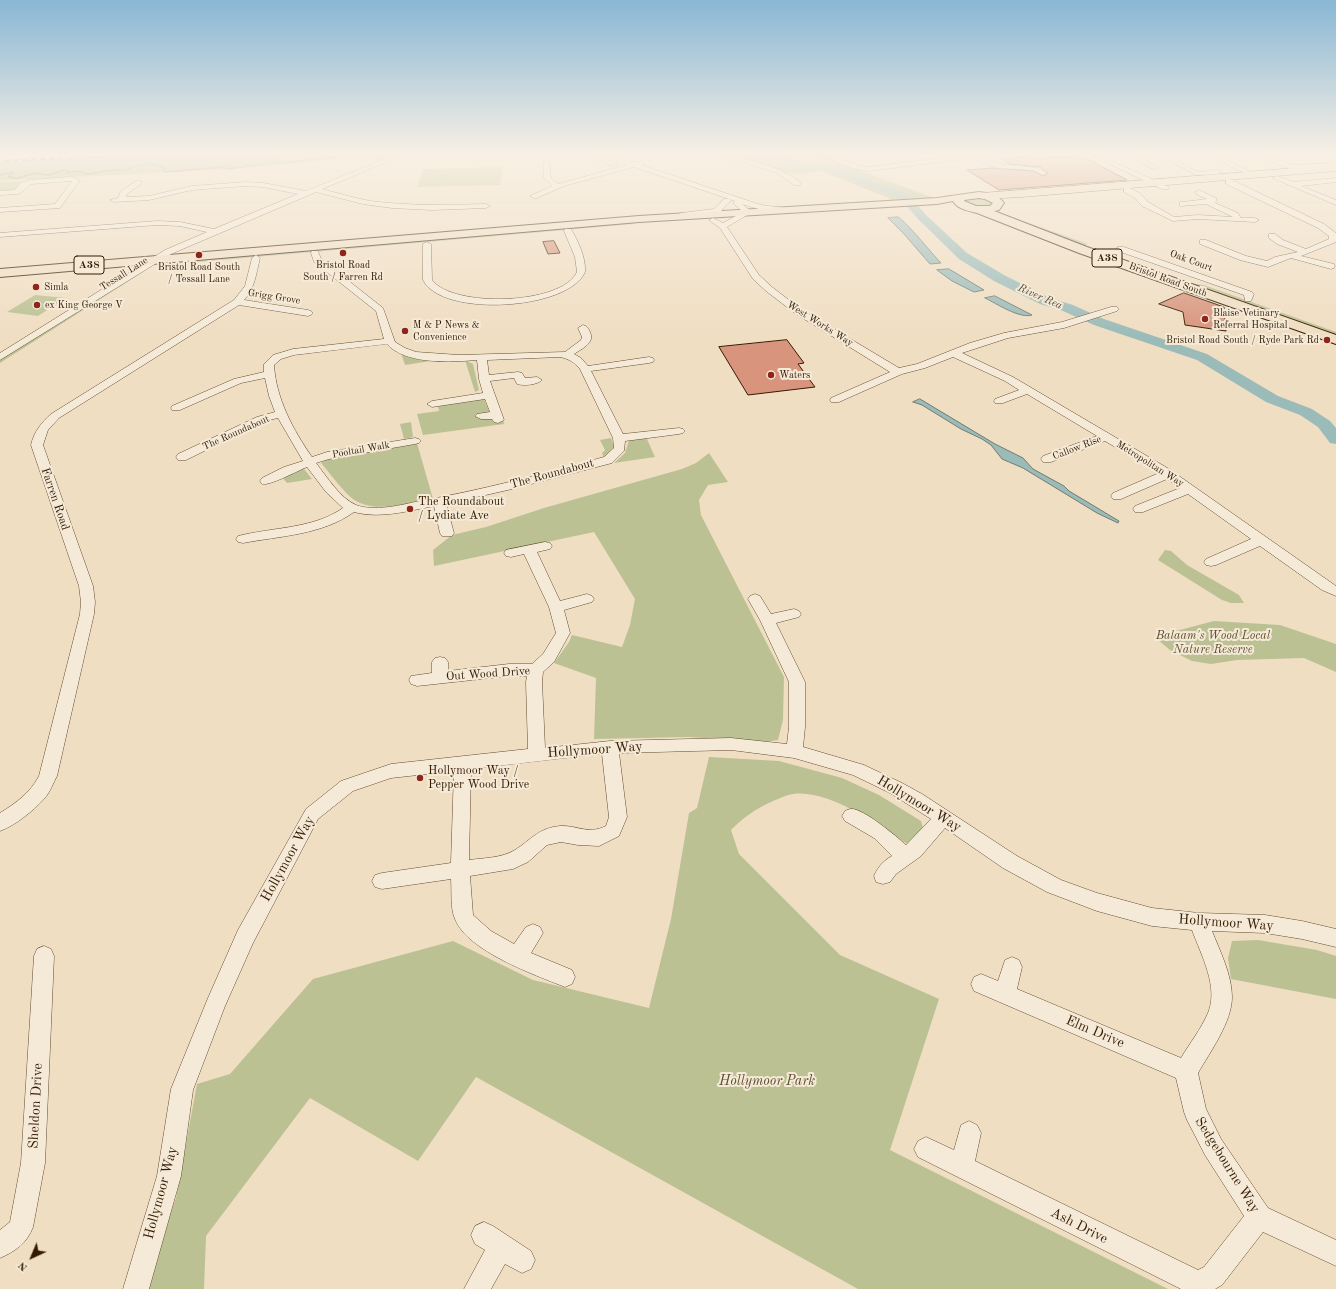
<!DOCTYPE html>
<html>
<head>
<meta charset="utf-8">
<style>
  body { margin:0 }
  #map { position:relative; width:1336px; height:1289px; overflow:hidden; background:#f0dec3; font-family:"Old Standard TT",serif }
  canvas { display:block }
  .north { position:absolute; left:12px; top:1237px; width:40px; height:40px; -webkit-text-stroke:3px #f5ead8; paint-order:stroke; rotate:224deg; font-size:11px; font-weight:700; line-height:16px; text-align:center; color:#341b00 }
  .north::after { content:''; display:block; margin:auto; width:14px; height:18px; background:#341b00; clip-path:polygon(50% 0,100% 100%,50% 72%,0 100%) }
</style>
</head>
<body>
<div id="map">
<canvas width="1336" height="1289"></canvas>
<div class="north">N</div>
</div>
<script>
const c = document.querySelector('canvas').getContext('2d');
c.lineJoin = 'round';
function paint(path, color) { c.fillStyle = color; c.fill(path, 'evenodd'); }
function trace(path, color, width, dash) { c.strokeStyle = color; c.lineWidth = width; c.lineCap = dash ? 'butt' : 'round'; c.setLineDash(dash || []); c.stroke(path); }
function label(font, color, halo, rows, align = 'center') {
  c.font = font + ' "Old Standard TT",serif'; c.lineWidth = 4; c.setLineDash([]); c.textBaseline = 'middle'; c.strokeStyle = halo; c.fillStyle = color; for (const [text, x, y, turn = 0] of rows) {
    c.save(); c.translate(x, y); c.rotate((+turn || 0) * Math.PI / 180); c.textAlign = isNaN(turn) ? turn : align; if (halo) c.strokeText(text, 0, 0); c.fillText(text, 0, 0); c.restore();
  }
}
paint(new Path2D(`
  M133,156H393C381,164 377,160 364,159C356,158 346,158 337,159C225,172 112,174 0,181V162Z
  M743,156H821L934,198L891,200L886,197L820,171L800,174L788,173L745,159Z
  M503,167L500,185L417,187L423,169Z
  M25,181L16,190L0,192V182Z
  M973,196L992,200L994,205L982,208L967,205L963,199Z
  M989,211H994L1088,244L1080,247Z
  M635,222L634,224L176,264L174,262V261Z
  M140,272H143L0,363V359Z
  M1188,283L1204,285L1336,332V339Z
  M35,295L66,298L38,316L7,312Z
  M401,353L437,360L405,365Z
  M465,360L473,364L479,390L475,392Z
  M484,399L493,421L503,420L504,424L423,435L417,414L439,411L438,406Z
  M411,422L413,437L404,439L400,424Z
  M646,437L655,457L614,463L625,453L629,440Z
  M611,438L614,447L604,458L602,453L605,450L600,440Z
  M417,443L433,499C410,503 382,512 360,503C347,498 331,474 321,463L326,459Z
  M709,453L728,482L708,485L699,500L701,515L784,677L783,720L778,740L765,742L689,737L594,739L596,678L554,663L569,642L572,635L622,647L630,625L635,599L594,532L434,566L433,550L452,535L486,527L544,508L682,469L696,463Z
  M298,469H304L312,479L287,483L282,477Z
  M1165,550L1171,551L1187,565L1239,595L1244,603H1231L1222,600L1158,560Z
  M1214,621L1280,625L1336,644V672L1304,658L1237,660L1211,664L1192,661L1170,650L1158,640L1172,632Z
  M709,757L779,761L842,778L879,795L921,821L923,828L909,845C880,826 829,789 793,794C786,795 778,799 771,802C755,809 743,818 731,830L739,854L840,955L939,999L890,1150L1168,1289H858L476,1077L418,1161L310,1098L206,1236L204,1289H147L153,1261L176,1198L197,1084L230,1074L313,979L453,941L533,980L649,1008L671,919L689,813L697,808Z
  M1258,940L1317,950L1336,956V999L1231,979L1228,958L1232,941Z`), '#bbc193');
const water = new Path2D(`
  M898,217C907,222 931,253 941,263L930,264L904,234L888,218Z
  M949,269L984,290L974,292L952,281L937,270Z
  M995,296L1032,315C1020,319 997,304 985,298Z
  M920,399L995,444L1023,458L1033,469L1064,486L1069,491L1119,521L1118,523L1097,513L1023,468L1002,459L991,445L982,439L961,429L922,405L913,402Z`);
paint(water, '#9bbbb9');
trace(water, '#727b6f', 1);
trace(new Path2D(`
  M0,175L12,172L13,173L8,177L18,178L36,173L48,175L65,170L68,171L66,173L78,171L87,174L114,170H126L134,166L152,164L165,168L162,170L166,172L222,167L229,169L274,162H295L339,156`), '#727b6f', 1.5);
paint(new Path2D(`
  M119,156L169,158L191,157L202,159L216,156H285L283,158L258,163L242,160H224L202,165L191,163L169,164L119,162L38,166H0V160H38Z
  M749,156H791L794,161L831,165L840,170L860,175L869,181L903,192L910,197L927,216L967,253L1004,275L1050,298L1073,305L1104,319L1207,354L1278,396L1312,409L1330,421L1336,428V444L1330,443L1318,427L1300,415L1266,402L1197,360L1094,325L1063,311L1040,304L994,281L959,259L919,220L902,201L895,196L861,185L852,179L832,174L825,170L800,169L785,165L783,160L754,159Z`), '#9bbbb9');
const building = new Path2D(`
  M1034,156L1037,158L1082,156L1127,180L999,190L967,170L992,168L1033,171L1044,176L1048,173L1040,167L1009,164L1002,159Z
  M554,241L560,253L548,254L543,242Z
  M1184,293L1224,307L1226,331L1185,325L1183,312L1159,304Z
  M787,340L804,363L798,364L815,387L748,395L719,347Z`);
paint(building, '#d9947d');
trace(building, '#341b00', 1);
const minor = new Path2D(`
  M392,156H401L322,189C338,193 354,198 370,201C408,206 447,205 486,204L490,206L486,208L432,210L392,208L363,204L316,192L171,254L0,360V353L165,250L207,232L180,226L157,225L0,237V233L157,221L180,222L214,229L298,194L263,187L246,186L192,190L149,200L114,202L110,200L118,198L121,191L138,180L142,182L141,184L127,194L126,197L149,196L192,186L246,182L263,183L306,191Z
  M589,156H598L618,165L613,166Z
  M604,156C607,156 610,155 614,156C626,158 636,168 647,157H651L652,158L648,162L641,165L761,205L785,208L786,210C778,216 751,207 742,204L752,212L727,227L759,275L772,287L802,310L899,368L917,364L970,343L1004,333L1062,322L1111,307H1117L1119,309L1117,311L1064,328L1008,338L962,353L1013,377L1169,469L1336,586V596L1322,590L1260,546L1216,565L1211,566L1206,565L1204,562L1206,559L1251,539L1188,494L1143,512H1135L1133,509L1135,506L1180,488L1167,479L1121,499H1113L1111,496L1113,493L1159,473L1105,441L1051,462H1043L1041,459L1043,456L1097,436L1027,394L1003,403H995L994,401L995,399L1019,390L1005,381L953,357L925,368L902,374L839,402H831L830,400L831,398L890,372L796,314L766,291L753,279L720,228L709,220L713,218L723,223L743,212L733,203L735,201L634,167L564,186L537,198H534L530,196L552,186L544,178V160L549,161L551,178L558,184L627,165Z
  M721,156C741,156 787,169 801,183L800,185H794L778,173Z
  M822,156C838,156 852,165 868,167L956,156H979L998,164L1039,168L1046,173L1043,175L1033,170L998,168L985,164L972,158L868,171L852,168Z
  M1093,156H1101L1169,187L1168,189H1162Z
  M1131,156H1139L1158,168L1153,169Z
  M1159,156C1177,156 1186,169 1200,172C1207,173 1215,167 1221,172L1218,174L1197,175Z
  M1212,156H1231L1223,158L1254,174L1249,175L1213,158Z
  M1247,156H1268L1291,165L1336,163V167L1290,169L1264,159L1250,158Z
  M1277,176L1293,182L1336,178V182L1301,186L1336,200V205L1275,179L1273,178Z
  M72,177L80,180L60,208L0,212V208L55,204L72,181L31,184L19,194L0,195V191L14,190L21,183L30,180Z
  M1226,180H1232L1324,224L1336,233V242L1301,256L1334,264L1335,266L1334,268L1331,269L1291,258L1268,267L1240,260L1200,244V240H1206L1246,256L1267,261L1275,257L1298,252L1277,244L1269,238V234H1275L1283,240L1306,249L1329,239V236L1318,228L1226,184Z
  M1124,188H1130L1141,194L1148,202L1174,217L1198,215L1233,217L1206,204L1180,206V202H1183L1207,199L1196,194L1195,192L1199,190L1216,198L1217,201L1215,203L1238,213L1241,218H1255L1259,220L1255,222L1198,219L1173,221L1142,206L1135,198L1124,192Z
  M724,199H730L731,201L719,213L681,217L677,215L681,213L714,209Z
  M565,229H571C578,241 586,257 585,272C569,310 442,318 423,280V244L427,242L431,244L432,280C453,308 562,305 577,272L575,257L564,231Z
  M1118,247H1124L1252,292L1254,294L1251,301H1245L1244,295L1118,251L1117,249Z
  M312,251H318L321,259L383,308L395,342L405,348L416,352L459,355L565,352L581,340L582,337L578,328L583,325C587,326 588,328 590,332C595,343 583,348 574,354L581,358L588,366L649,357L653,358L654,360L653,362L649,363L591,371L623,434L679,428L683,429L685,431L683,433L679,434L625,441L624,451L612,463L512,489L446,504L454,533L452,536H442L440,533L434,506C408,511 380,519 354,512C322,535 280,536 243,543L238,542L236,539L238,536C274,527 313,529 343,508L326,492L307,467C297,471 270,486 262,484L260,481L262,478L284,467L303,461L278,418L265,421L186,460H178L176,457L178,454L257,417L275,412L269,396L265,378L241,383L180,410H172L171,408L172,406L234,379L264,372V364L273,355L293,349L384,339L376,311L314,262L311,253ZM387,344C405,365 452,362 477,360L479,379L483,393L432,401L427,404L432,407L485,399L490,412L477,414L475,416L481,419H492L494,422L498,423L504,420L490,381L514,378L517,384C524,386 537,385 542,380L537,377L525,378L522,373L518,372L489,375L487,360L560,357C569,359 574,362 580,369L613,438L614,448L604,457C543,474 482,490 420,501C401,505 375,512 356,505C340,498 327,477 316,463L329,459L415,444L419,443L421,441L419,439L415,438L327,452L312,457C293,430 276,398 274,365L281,359L294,355Z
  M256,255L260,258C256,274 255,288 244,300L308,310L311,311L313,313L311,315L308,316L239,305L59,418L48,430L43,445L93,586L95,602L94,614L57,776C53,783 50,793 44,799C33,811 16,825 0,831V813C16,803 30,793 39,776L80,614L81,602L79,586L31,445C34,432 41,423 51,414L234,300L245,286L252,258Z
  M545,542L550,543L552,546L550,549L537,552L560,601L587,594L592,596L594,599L592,602L564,610L570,633L554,662L543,672L542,682L545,748L610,741L731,738L787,744L789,727V682L760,620L748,599L750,596L755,594L760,596L771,614L794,609L799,611L801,614L799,617L776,623L805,682V727L803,747L864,765L902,783L922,794L1017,856L1061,880L1097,893L1152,908L1199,913L1265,915L1302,921L1336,929V947L1302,939L1265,933L1212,931C1220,951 1232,975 1232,997C1232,1022 1210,1052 1198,1073L1206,1109L1221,1139L1268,1208L1336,1240V1266L1263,1232L1222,1285L1215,1289H1181L918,1157L914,1149L918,1141L926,1137L954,1150L961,1125L969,1121L977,1125L981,1133L975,1161L1198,1270L1204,1267L1244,1216L1205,1155L1187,1120L1184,1112L1176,1078L974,991L971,984L974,977L981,974L998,981L1005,960L1012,957L1019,960L1022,967L1017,989L1181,1058C1190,1043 1201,1029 1208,1013C1219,987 1201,955 1192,930L1152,926L1097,911L1047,892L1003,868L945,828L921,856L896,874L890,882L883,884L876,882L874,876C878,867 883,861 892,856L874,838L845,821L842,816L845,811C847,810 849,809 851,809C863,808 897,837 906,845L931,819L890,793L853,775L794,758L731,750L619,753L627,817L619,836L599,846L578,845L561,842L547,845L528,862L513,869L470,876L473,915L491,931L514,944L526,927L533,924L540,927L543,933L531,953L572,970L575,977L572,984L565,987C535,975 467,951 455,919C450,908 452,891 451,879L382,889L375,887L372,881L375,875L382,873L451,863L454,771L391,778L353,791L318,819L253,943L225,1006L193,1090L181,1176L149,1289H123L157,1176L171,1089L208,998L238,930L306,809L341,781L391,764L528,749L526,682L527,676H509L417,686L411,684L409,680L411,676L432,673V662L435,658L440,657L445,658L448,662V671L509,664H532L543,654L556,633L549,607L524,554L511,557L506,556L504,553L506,550ZM602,754L609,817L606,826C588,835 577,825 560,826C538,828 531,840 515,850C502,858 484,858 469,860L471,769Z
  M44,946L51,949L54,956L45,1163L33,1227C27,1243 16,1251 0,1258V1230L10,1222L21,1163L34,956L37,949Z
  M484,1222L493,1226L531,1251L535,1260L531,1269L522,1273L505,1264L491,1289H464L485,1250L475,1244L471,1235L475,1226Z`);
const major = new Path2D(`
  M1336,165V171L1022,197L983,199L978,196L983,193Z`);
const highway = new Path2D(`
  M979,192C989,193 998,195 1004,203L999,210L994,211L1087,247L1336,335V344L1079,253L977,213C969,211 957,209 953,201L937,204L639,222L0,277V269L639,216L937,198ZM979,198L985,199L993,203L990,206H976L964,201V200Z`);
trace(minor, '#634c31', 1);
trace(major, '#341b00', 1);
trace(highway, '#341b00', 2);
paint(minor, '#f5ead8');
paint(major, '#f0dec3');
paint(highway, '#f0dec3');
const rail = new Path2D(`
  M0,161L113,156`);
trace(rail, '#341b00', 2);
trace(rail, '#f5ead8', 1.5, [4.5]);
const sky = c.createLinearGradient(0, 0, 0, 336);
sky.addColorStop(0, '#89b7d5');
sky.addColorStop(0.46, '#f8f0e4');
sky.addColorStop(1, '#f8f0e400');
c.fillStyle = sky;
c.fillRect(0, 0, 1336, 336);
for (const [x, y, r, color] of [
  [343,253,4,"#8f2418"],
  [199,255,4,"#8f2418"],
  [36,287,4,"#8f2418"],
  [37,305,4,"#8f2418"],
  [1205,319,4,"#8f2418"],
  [405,331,4,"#8f2418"],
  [1327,340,4,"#8f2418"],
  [771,375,4,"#8f2418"],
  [410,509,4,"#8f2418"],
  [420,778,4,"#8f2418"]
]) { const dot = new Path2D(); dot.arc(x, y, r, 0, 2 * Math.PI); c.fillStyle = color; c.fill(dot); trace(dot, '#f5ead8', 1.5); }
label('10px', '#341b00', '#f5ead8', [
  ["Oak Court",1191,261,20],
  ["Tessall Lane",124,274,-32],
  ["Bristol Road South",1168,280,20],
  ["Grigg Grove",274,297,9],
  ["West Works Way",820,324,32],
  ["The Roundabout",236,433,-24],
  ["Callow Rise",1077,448,-21],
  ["Pooltail Walk",361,450,-10],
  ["Metropolitan Way",1150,464,32]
]);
label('10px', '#341b00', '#f5ead8', [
  ["Bristol Road",343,265,"center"],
  ["South / Farren Rd",343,277,"center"],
  ["Bristol Road South",199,267,"center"],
  ["/ Tessall Lane",199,279,"center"],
  ["Simla",44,287],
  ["ex King George V",45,305],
  ["Blaise Vetinary",1213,313],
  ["Referral Hospital",1213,325],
  ["M & P News &",413,325],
  ["Convenience",413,337],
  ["Bristol Road South / Ryde Park Rd",1319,340,"right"],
  ["Waters",779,375]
], 'left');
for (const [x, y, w] of [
  [1107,258,30],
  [89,265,30]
]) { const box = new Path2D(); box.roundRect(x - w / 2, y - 9, w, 18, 3); c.fillStyle = '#f5ead8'; c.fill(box); trace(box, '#341b00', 1); }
label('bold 11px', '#341b00', null, [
  ["A38",1107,258],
  ["A38",89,265]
]);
label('italic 11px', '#534b38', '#f5ead8', [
  ["River Rea",1040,297,24]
]);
label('12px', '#341b00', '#f5ead8', [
  ["The Roundabout",552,474,-15],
  ["Farren Road",55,499,71],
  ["Out Wood Drive",488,674,-4]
]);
label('12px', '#341b00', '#f5ead8', [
  ["The Roundabout",418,502],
  ["/ Lydiate Ave",418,516],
  ["Hollymoor Way /",428,771],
  ["Pepper Wood Drive",428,785]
], 'left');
label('italic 12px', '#5c4d2c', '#f5ead8', [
  ["Balaam's Wood Local",1213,636],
  ["Nature Reserve",1213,650]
]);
label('14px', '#341b00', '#f5ead8', [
  ["Hollymoor Way",595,750,-4],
  ["Hollymoor Way",919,804,31],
  ["Hollymoor Way",288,859,-61],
  ["Hollymoor Way",1226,923,4],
  ["Elm Drive",1095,1032,23],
  ["Sheldon Drive",36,1106,-87],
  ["Sedgebourne Way",1227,1165,58],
  ["Hollymoor Way",161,1193,-75],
  ["Ash Drive",1079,1226,27]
]);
label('italic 14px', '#5c4d2c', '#f5ead8', [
  ["Hollymoor Park",767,1081]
]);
</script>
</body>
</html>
